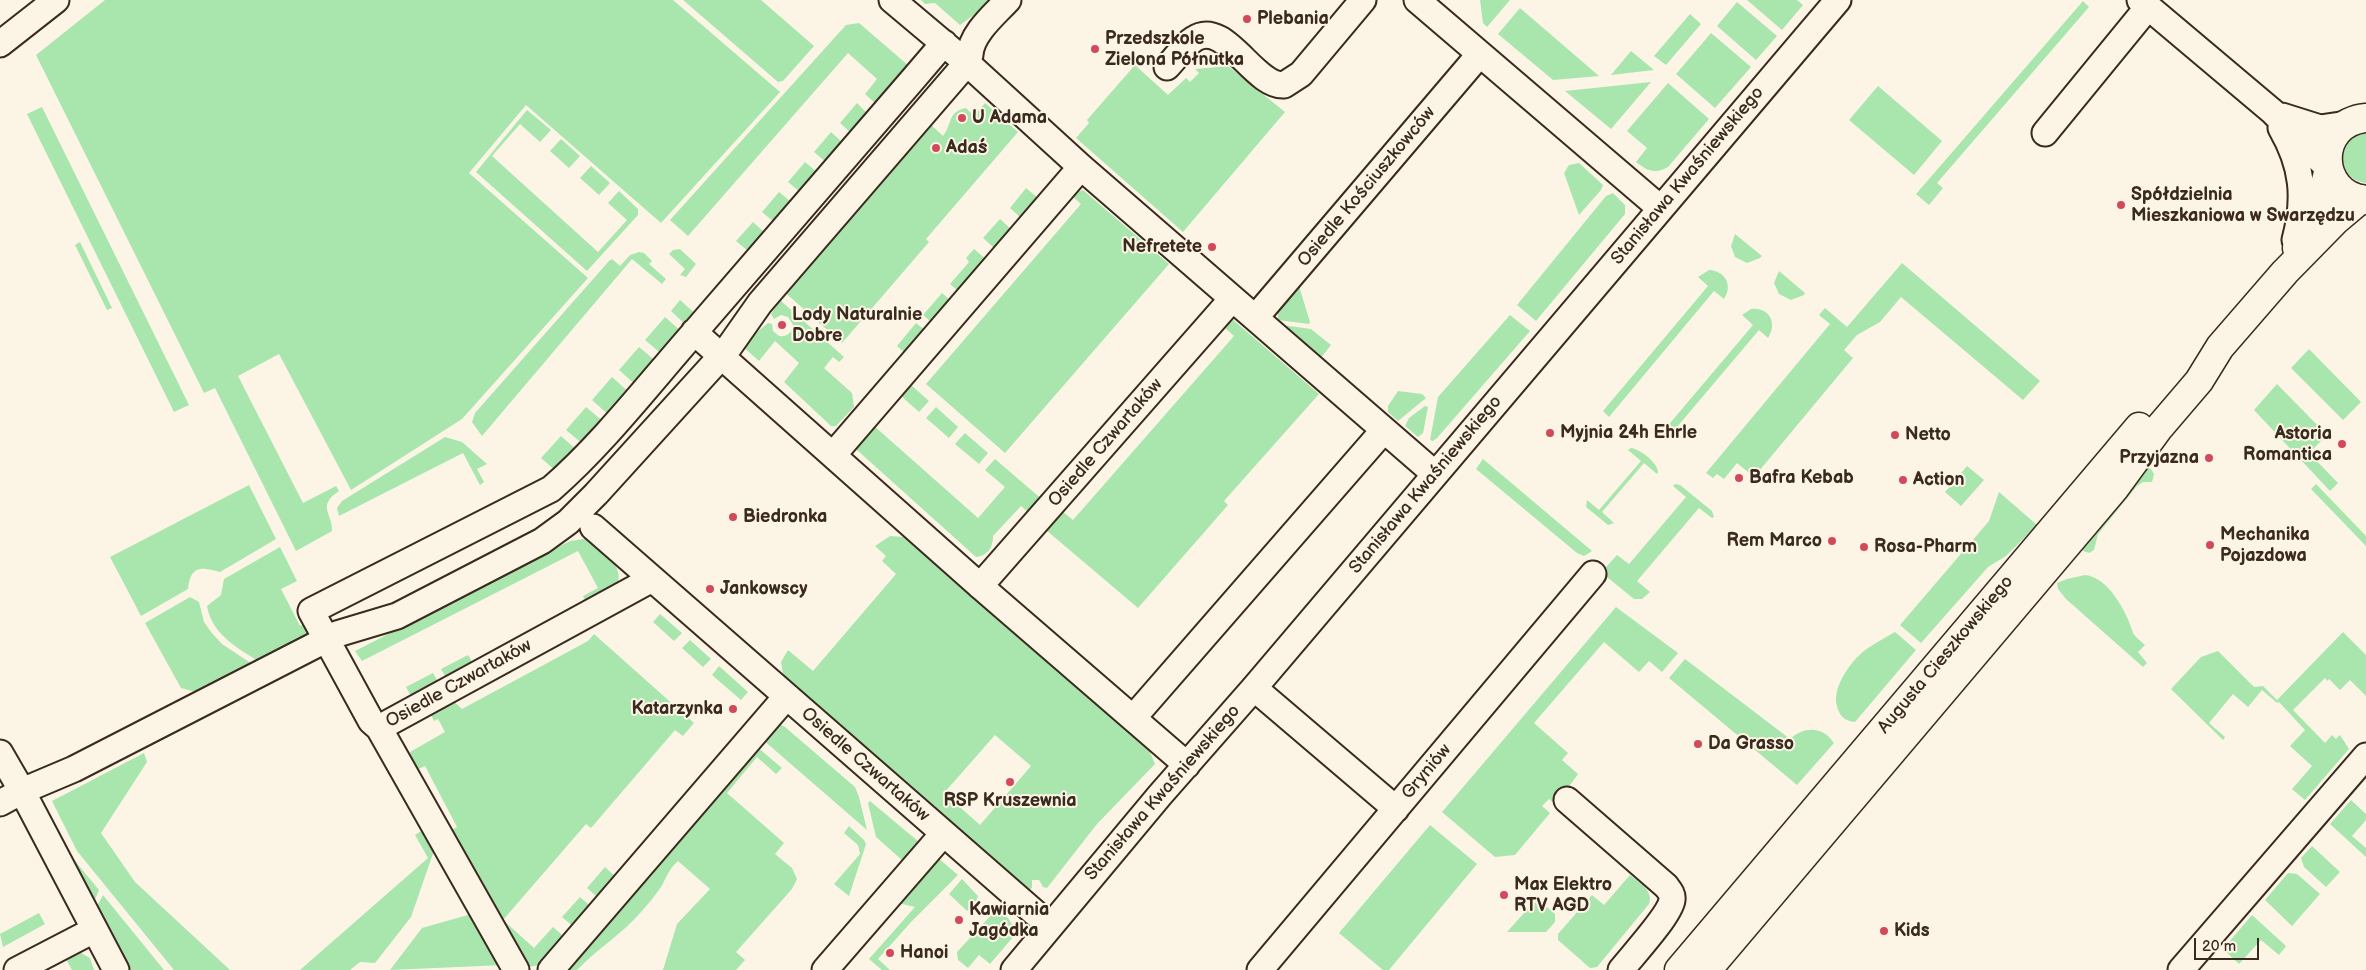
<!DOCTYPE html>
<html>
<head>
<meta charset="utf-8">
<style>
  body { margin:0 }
  #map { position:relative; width:2366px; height:970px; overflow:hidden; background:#fcf5e5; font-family:"Balsamiq Sans",sans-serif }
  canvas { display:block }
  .scale { position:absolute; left:2194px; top:938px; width:65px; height:22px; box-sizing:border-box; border:2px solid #3b2a1e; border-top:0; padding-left:6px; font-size:15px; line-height:18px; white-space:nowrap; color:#3b2a1e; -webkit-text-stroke:4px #fcf5e5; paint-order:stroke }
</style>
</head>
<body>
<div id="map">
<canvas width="2366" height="970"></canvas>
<div class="scale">20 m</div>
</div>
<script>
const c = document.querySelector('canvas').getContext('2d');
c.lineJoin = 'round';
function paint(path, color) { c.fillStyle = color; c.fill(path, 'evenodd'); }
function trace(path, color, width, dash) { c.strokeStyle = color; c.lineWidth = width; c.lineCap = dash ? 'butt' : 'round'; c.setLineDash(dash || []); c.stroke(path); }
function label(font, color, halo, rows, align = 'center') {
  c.font = font + ' "Balsamiq Sans",sans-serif'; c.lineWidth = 4; c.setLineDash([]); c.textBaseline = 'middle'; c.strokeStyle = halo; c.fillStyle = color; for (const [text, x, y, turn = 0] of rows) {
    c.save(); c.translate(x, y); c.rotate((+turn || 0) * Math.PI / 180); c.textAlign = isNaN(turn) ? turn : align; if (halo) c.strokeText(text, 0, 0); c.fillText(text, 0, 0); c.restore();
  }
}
paint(new Path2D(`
  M105,0H673L780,92L661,223L526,105L469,173L588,278L462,419L351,490L279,354L238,376L303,503L336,486L339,491C316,506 333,514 332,531L296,551L215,388L204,393L36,55Z
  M683,0H761L814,46L783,81L778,82Z
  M921,0H988L975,14L960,25L935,3L925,4Z
  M1480,0H1510L1487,27L1483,23Z
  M1747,0H1797L1803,5L1782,30Z
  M2083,1L2089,7L1937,183L1943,188L1929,205L1916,194Z
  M1737,2L1777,36L1756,60L1717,26Z
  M1520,8L1599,76L1553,80L1498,34Z
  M1690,14L1701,24L1666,65L1654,56Z
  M859,23L909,66L876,104L865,94L877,79L848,53L688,236L670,220L846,25Z
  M1711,33L1751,67L1715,108L1676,74Z
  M1631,51L1654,70L1611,75Z
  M1135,65L1168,95L1186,78L1190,82L1199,73L1195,69L1228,66L1285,112L1183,232L1076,138L1089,123L1087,120Z
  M1651,82L1611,129L1565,91Z
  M1668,83L1709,119L1668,167C1655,175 1646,170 1636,162L1647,148L1627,131Z
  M1878,86L1942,141L1914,175L1849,120Z
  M857,103L868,114L851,133L840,123Z
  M985,103L1018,132L926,239L929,242L842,343L781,289L927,121L943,136C953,123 947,112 966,108L974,116Z
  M42,107L189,405L174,412L27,114Z
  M527,110L551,130L540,142L520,124L492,156L598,252L627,220L608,203L619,191L638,209V215L587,271L476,172Z
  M831,132L843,143L826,162L814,152Z
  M2366,132V183C2333,178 2334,140 2366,132Z
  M561,139L580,156L569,168L550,151Z
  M805,162L817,172L800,192L788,182Z
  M1579,163L1603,185L1601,190L1579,215L1564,173L1569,165Z
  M591,166L610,183L599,195L580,178Z
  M1026,188L1038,198L1021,218L1010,208Z
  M1083,190L1169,264L1005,453L926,384L1081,204L1071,195Z
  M779,192L791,202L774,222L762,212Z
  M1613,193L1625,205V214L1536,321L1517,305L1606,196Z
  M1000,219L1011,229L994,248L983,238Z
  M753,222L764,232L748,251L736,241Z
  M1735,234L1762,256L1760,258L1747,263L1735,257L1731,246Z
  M80,242L112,308L107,310L75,245Z
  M680,249L696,264L686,277L680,275L685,269L669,254L673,250Z
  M974,249L986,259L958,291L950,284L969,262L966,258Z
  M639,252L644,253L652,261L649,264L666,279L662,284L632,259L482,436L472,422L475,413L609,261L612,259L620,266L630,255Z
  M1902,263L2040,381L2023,400L1901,297L1880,322L1857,335L1844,350L1853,358L1754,477L1737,463L1724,479L1717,474L1713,478L1706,473L1830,324L1819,315L1825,308L1847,327Z
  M1709,270C1726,271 1733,286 1724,299L1714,291L1609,417L1603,411L1708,286L1698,277Z
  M1779,271L1805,293L1804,295L1791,300L1779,294L1774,283Z
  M1299,286L1310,322L1309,324L1278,320V310Z
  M942,293L950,300L931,322L923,315Z
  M680,300L699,317L689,328L671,311Z
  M780,300L844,357L839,362L833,357L824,368L852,393L854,407L836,426H831L784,382L799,363L775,341L759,361L741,345L768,323L772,324L773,331L779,336C787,337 792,333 793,325L788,317L781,315L774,319L771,314Z
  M1751,309C1769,307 1778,323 1768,338L1759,330L1666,440L1660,435L1753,325L1742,315Z
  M1510,315L1530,331L1437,438L1433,441L1430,440L1438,397Z
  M665,317L684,334L664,356L645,340Z
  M1232,319L1319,394L1224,501L1228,505L1138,608L1046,530L1062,511L1073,520L1234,336L1224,327Z
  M916,323L925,330L905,353L897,346Z
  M1282,325L1311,329L1331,345L1320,359Z
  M639,347L658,363L638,387L619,370Z
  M2309,349L2361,402L2343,420L2291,368Z
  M612,377L631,394L611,417L592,400Z
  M910,384L929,401L919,412L900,395Z
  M2277,384L2327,435L2309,453L2338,483L2330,491L2254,410Z
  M1398,391L1422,394L1426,398L1398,421L1388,412V406Z
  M1425,406L1428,407L1423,433L1418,437L1405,426L1409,418Z
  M586,407L605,423L585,446L566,430Z
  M936,407L958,427L949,438L926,418Z
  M873,425L978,518L1005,487L985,470L995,459L1044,501L1031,515L1021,506L993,536C993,547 988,556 976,557L857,450L853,445Z
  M965,433L988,453L979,464L955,444Z
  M561,436L579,452L557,472L541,458Z
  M445,437L462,442L487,464L477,469L484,482L480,485L463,453L339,516L337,508L342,501Z
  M1631,448C1640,449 1658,463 1658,472L1657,474L1644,463L1602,512L1614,523L1608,525L1586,507L1587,500L1599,510L1641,461L1628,450Z
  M1483,459L1592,551L1584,556L1577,553L1476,469Z
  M1967,466L1984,480L1961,506L1945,492Z
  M2149,466L2154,474L2152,482H2143L2137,486L2098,534L2094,550L2089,553L2081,550Z
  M1675,484L1680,485L1712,511L1714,517L1712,518L1699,508L1637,581L1650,592L1642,599H1634L1607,577L1606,567L1617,555L1629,564L1686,497L1673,486Z
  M2316,484L2366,536V546L2311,489Z
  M249,485L276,539L220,572C201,567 191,565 188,589L141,616L110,557Z
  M1999,492L2037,525L2006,556L1988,567L1921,643L1900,625L1989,521Z
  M890,536L903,537L910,541L1125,728L1149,750L1155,764L1097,824L1047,888L1043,887L1039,880H1032V888L1027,891L784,680L781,662L788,650L813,671L896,574L882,561L886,556L875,546ZM995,735L1031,766L980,825L944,793Z
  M584,539H588C603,552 625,564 617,587L589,608L583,596L598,588L578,551L362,661L355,651L570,541Z
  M280,547L297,581L281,589L300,626L311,621L320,637L265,665C241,650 212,636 207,606L221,595L224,579Z
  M2085,575C2108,577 2126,611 2132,630C2133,636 2141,641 2145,645L2138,652L2147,663L2143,667L2066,599L2058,589L2057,583L2067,579Z
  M190,597L199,602L204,622L211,632L222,644L258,668L199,693L181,688L145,623Z
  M1616,607L1678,653L1662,672L1649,661L1639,672L1604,642L1534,723L1568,753L1562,760L1578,774L1556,805L1549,799L1542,806L1550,813L1515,855L1495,857L1442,812Z
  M660,614L682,633L674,641L653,622Z
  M1895,632L1916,650L1855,722C1845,721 1839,716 1837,706C1831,687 1853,658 1868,648C1877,642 1886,637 1895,632Z
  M2343,632L2366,655V696L2350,680L2340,690L2329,679L2327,681L2325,678L2293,710L2325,743L2332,735L2336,739L2340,735L2349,749L2305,800L2292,789L2312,766L2290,746L2305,730L2279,702L2277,703L2262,690L2248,707L2233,694L2209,723L2225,737L2223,740L2171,689L2201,657L2218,651L2254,687L2263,686L2277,700Z
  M594,634L694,723L683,736L675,730L591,828L586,824L503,920L534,948L553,927L568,940C558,951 542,970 526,966L448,832L457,827L425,766L416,770L410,752L445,732L438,719L434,721L430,713L449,697L462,709L588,641Z
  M690,640L711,659L703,667L682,648Z
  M468,655L476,668L449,683L441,669Z
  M1685,659L1790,739C1804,726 1823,726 1834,743L1797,785L1669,678Z
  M719,666L748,692L741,700L712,675Z
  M433,673L441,687L414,702L406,687Z
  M781,725L785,727L855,787L859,797L867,830L762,739Z
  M756,746L782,768L776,774L757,757L727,793L784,843L775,854L792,868L797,879L792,889L736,952L745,960L736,970H663L677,924L710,889L678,861C669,869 666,878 661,887C655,896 648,904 641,912C622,934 597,949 577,970H564Z
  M144,753L147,762L101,833L135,882L230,970H174L77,851L52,801Z
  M2351,800L2366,814V820L2352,836L2366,848V857L2330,824Z
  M870,801L919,842L903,861L876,837L868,803Z
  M1430,825L1477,864L1389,970H1383L1339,933Z
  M849,826L864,840L866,844L849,896L834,884L860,854L858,845L844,833Z
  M426,828L436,845L411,917L375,963L360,962L350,970H300L428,858L415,835Z
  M2312,846L2340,872L2326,887L2304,867L2301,858Z
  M66,850L99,890L92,907Z
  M937,857L958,875L912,921L878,959L890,970H882L869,959L915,907L890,901Z
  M605,867L620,881L602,901L587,888Z
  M2288,873L2297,874L2320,894L2292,926L2265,900Z
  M1630,875C1639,883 1654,890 1649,904L1597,967L1590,968L1558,940V934L1592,895L1604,905Z
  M962,879L978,896L976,901L967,911L949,894Z
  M103,895L164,970H124L94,912Z
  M580,897L595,910L577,930L562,917Z
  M1541,902L1555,914V922L1546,932H1507L1533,903Z
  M994,912H1001C1009,917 1015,926 1014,936L990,964L979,955L968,968L958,960L957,952Z
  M39,913L45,924L3,947L0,934Z
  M475,913L504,965L390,970L422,928Z
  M2252,915L2286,946L2279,955L2261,940L2239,964L2223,949Z
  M74,953H81L90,958L94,970H72L66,959Z`), '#a8e6ae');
const street = new Path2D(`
  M892,0L967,63L1081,167L1435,474
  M1417,0L1660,208
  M2140,0L2273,112L2329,169
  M0,44L56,0
  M970,55C971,34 994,15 1008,0
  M1167,67C1176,58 1184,45 1194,39C1225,18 1254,87 1284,85L1301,74L1363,0
  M2282,116L2320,128L2347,124
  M2281,128C2303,166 2306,198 2295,240
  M2045,133L2148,7
  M1255,318L1479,55
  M694,332L980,586L1187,765
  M729,347L760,303L960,71
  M833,455L1081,167
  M593,527L1050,926
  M980,586L1232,299
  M1254,688L1396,809
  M1133,718L1384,430
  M379,728L652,579
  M0,753L22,791L116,970
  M1567,800L1666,886C1669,890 1673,894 1672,900C1670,915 1632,956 1621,970
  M0,803L22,791L74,769L337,634L397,616L542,541L568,522L596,494L716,362
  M17,970L94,930
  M516,970L379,728L371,721L311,611L551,489C604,443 652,380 699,327C781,232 863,138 944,43
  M551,970L786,697
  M825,970L943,834
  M1014,970L1160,795L1254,688L1838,0
  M1260,970L1593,574
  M2181,970L2366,756`);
const secondary = new Path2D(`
  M2366,118C2314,123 2316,195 2366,200
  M2297,248L2321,200L2329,169
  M1679,970L2139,427
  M1707,970L2114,489L2158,429L2199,381L2220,347L2285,272L2336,220L2361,199`);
trace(street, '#3b2a1e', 29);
trace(secondary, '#3b2a1e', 31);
trace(street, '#fcf5e5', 25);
trace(secondary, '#fcf5e5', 28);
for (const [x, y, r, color] of [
  [1247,19,5,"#d1495b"],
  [1095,49,5,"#d1495b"],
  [962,118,5,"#d1495b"],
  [936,148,5,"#d1495b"],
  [2121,205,5,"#d1495b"],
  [1212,247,5,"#d1495b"],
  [782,325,5,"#d1495b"],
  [1550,433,5,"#d1495b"],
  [1895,435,5,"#d1495b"],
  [2342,444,5,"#d1495b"],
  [2209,458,5,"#d1495b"],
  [1739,478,5,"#d1495b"],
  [1903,480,5,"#d1495b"],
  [733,517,5,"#d1495b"],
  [1832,541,5,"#d1495b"],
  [2210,545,5,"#d1495b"],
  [1864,547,5,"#d1495b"],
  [710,589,5,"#d1495b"],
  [733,709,5,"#d1495b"],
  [1698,744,5,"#d1495b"],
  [1010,782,5,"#d1495b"],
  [1504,895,5,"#d1495b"],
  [959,920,5,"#d1495b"],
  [1884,931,5,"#d1495b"],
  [890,953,5,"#d1495b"]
]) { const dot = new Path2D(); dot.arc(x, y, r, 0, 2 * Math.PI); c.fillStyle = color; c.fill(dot); trace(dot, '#fcf5e5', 2); }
label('bold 18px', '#3b2a1e', '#fcf5e5', [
  ["Plebania",1257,19],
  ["Przedszkole",1105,39],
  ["Zielona Półnutka",1105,60],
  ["U Adama",972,118],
  ["Adaś",946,148],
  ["Spółdzielnia",2131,195],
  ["Mieszkaniowa w Swarzędzu",2131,216],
  ["Nefretete",1202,247,"right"],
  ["Lody Naturalnie",792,315],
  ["Dobre",792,336],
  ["Myjnia 24h Ehrle",1560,433],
  ["Astoria",2332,434,"right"],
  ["Romantica",2332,455,"right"],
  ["Netto",1905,435],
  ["Przyjazna",2199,458,"right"],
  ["Bafra Kebab",1749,478],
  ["Action",1913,480],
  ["Biedronka",743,517],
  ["Mechanika",2220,535],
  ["Pojazdowa",2220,556],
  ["Rem Marco",1822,541,"right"],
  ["Rosa-Pharm",1874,547],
  ["Jankowscy",720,589],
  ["Katarzynka",723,709,"right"],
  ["Da Grasso",1708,744],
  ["RSP Kruszewnia",1010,801,"center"],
  ["Max Elektro",1514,885],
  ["RTV AGD",1514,906],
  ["Kawiarnia",969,910],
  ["Jagódka",969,931],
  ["Kids",1894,931],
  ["Hanoi",900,953]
], 'left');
label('18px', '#3b2a1e', '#fcf5e5', [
  ["Stanisława Kwaśniewskiego",1688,176,-50],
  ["Osiedle Kościuszkowców",1367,187,-50],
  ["Osiedle Czwartaków",1106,443,-49],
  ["Stanisława Kwaśniewskiego",1426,485,-50],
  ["Augusta Cieszkowskiego",1946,655,-50],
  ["Osiedle Czwartaków",459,684,-29],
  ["Osiedle Czwartaków",865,765,41],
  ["Gryniów",1427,772,-50],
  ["Stanisława Kwaśniewskiego",1163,793,-49]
]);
</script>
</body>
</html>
